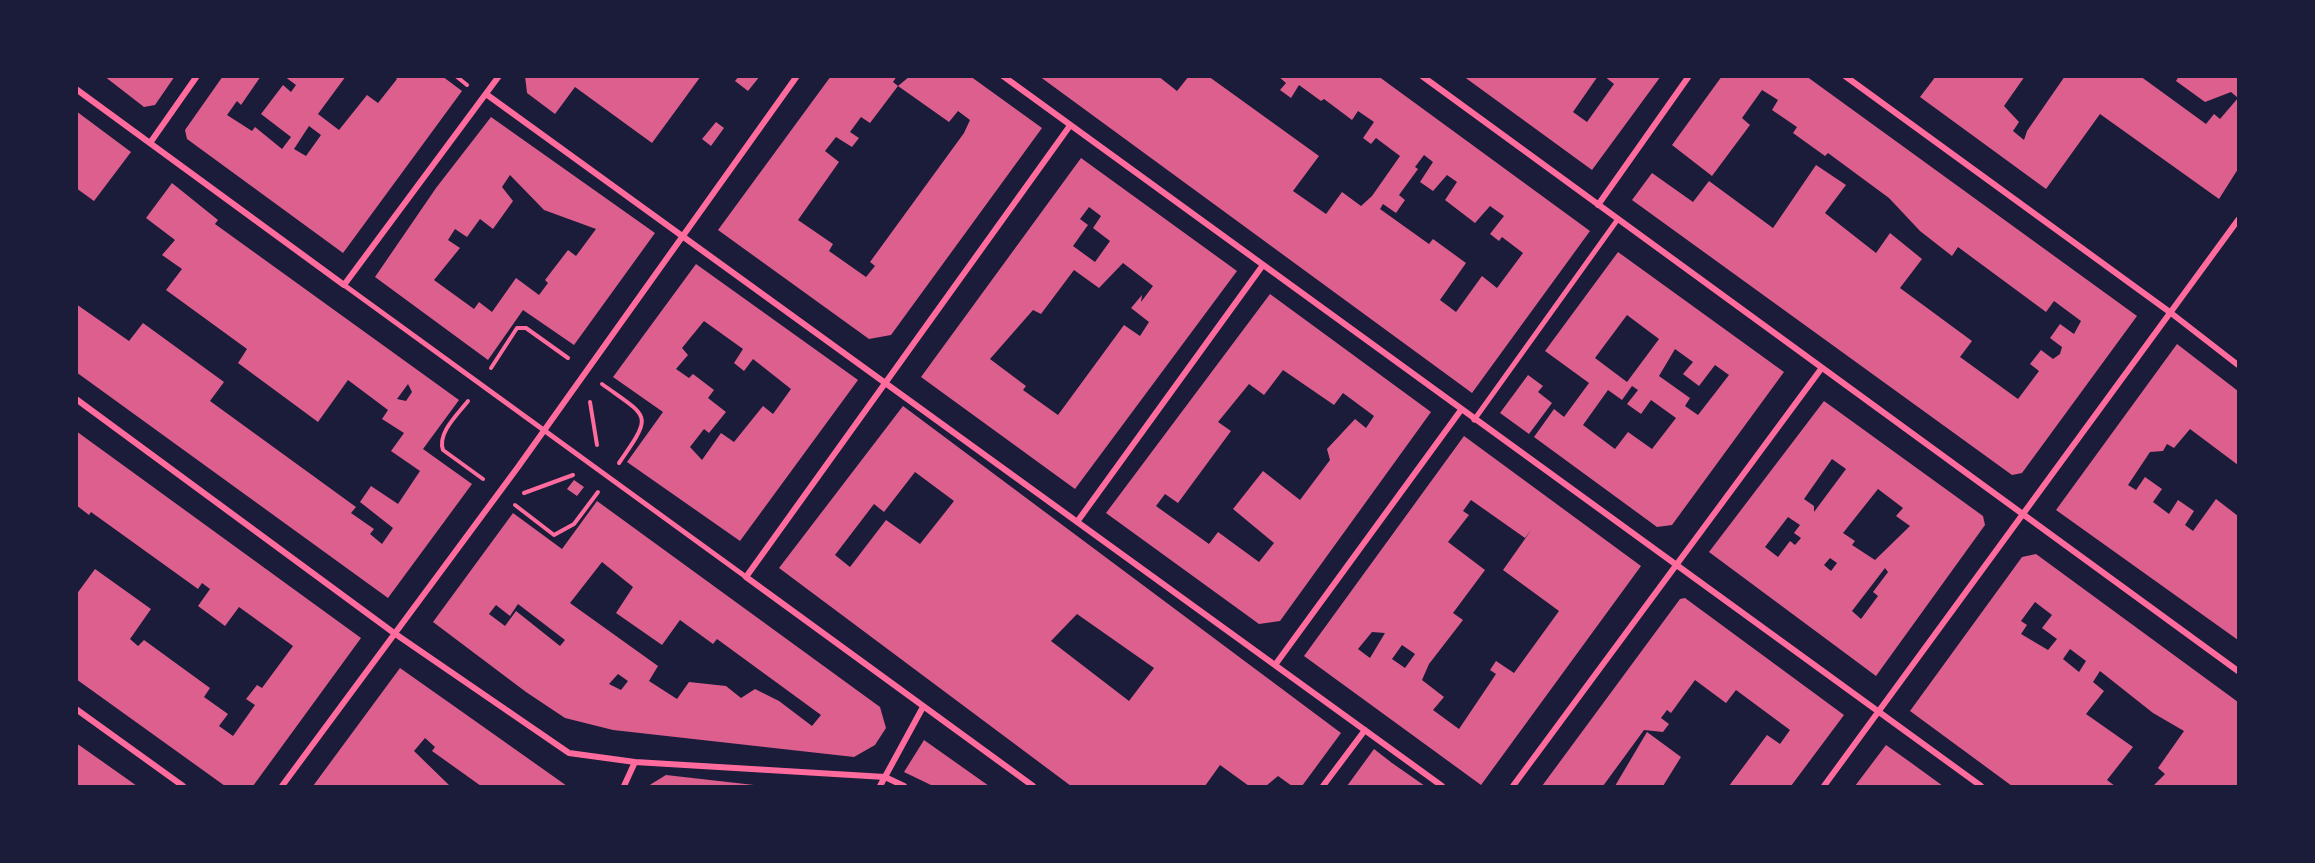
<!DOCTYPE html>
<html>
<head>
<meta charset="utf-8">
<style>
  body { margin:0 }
  #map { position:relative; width:2315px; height:863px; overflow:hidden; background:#1b1b3a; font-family:Karla,sans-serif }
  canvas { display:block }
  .frame { position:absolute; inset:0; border:78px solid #1b1b3a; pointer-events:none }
</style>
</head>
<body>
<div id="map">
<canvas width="2315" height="863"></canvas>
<div class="frame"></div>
</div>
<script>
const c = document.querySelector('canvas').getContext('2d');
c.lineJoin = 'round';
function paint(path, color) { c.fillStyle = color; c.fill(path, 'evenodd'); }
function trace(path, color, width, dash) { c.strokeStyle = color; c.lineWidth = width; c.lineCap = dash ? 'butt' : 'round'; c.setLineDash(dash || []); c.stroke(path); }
paint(new Path2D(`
  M104,76H175L155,105L144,107Z
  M223,76H261L241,105L237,101L227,115L252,131L255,127L282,149L291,137L261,114L283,85L291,92L296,85L284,76H346L318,114L339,130L367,95L378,103L397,79L394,76H442L462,91L343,253L187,139L185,130ZM309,126L321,135L306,156L294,149Z
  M525,76H701L652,143L575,87L555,114L527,93Z
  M739,76H760L748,91L735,81Z
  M831,76H897L893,82L898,86L870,123L861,117L850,132L859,138L852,147L836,137L825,151L839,162L798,220L833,244L829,251L866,277L875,266L870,262L964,133L970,120L958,111L949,122L898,86L910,76H970L1042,128L891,335L869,339L718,230Z
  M1039,76H1158L1177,91L1189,76H1208L1319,156L1293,191L1326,214L1342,192L1361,206L1372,196L1400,156L1376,138L1371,144L1363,138L1374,122L1358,111L1352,120L1324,99L1321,101L1299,85L1291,98L1280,90L1286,83L1278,76H1378L1590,231L1472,393ZM1424,155L1433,162L1420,182L1433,191L1447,175L1457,182L1445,200L1475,223L1490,206L1504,216L1490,234L1499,241L1502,237L1523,253L1497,288L1482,276L1456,312L1440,300L1466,263L1433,239L1429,244L1380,209L1383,204L1396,213L1405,200L1399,195L1418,169L1415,167Z
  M1463,76H1598L1573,112L1587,122L1614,84L1604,76H1661L1592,170Z
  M1722,76H1806L2137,316L2022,473L2012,475L1632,200L1652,173L1693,202L1709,181L1773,228L1816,165L1846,185L1825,213L1876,253L1890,233L1922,259L1900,288L1972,341L1960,357L2018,399L2039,371L2030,364L2041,350L2053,359L2060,354L2062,347L2050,338L2060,324L2074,334L2081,321L2054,301L2046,312L1958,247L1952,256L1920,231L1889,198L1828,153L1825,156L1793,133L1797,127L1772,110L1778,100L1762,90L1742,118L1750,125L1712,176L1672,145Z
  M1936,76H2025L2004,106L2019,122L2013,131L2024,140L2027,131L2065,76H2140L2206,124L2214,114L2220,119L2238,98L2231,92L2205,102L2176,81L2179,76H2238V169L2219,199L2100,114L2046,189L1920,97Z
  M76,111L131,152L94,201L76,188Z
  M491,117L655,233L574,345L523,310L488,360L375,277L436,188ZM510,175L544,210L596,229L576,256L568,250L545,280L548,283L539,295L516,278L492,312L479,302L474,309L434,280L460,248L448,240L455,229L467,237L480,219L493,229L513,201L502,187Z
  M716,122L724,128L711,146L702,139Z
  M1081,158L1237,271L1075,489L921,377ZM1089,207L1101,216L1093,228L1110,241L1095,262L1073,246L1088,225L1080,219ZM1123,263L1153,286L1141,302L1142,295L1131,308L1149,322L1140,336L1124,325L1058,415L1023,390L1026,386L990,359L1033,310L1041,314L1074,270L1099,288Z
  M172,183L218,220L215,224L459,400L423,449L472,484L388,598L76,372V304L129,341L143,323L224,382L210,401L356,507L351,513L374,529L370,534L382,544L393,528L360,502L371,486L398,504L420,471L391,451L404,433L382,419L388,410L348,380L318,422L238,363L247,349L166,290L182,269L162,255L175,240L146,218ZM408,384L412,392L406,401L397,399Z
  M1618,252L1784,372L1672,525L1657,527L1534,437L1554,409L1564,417L1589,383L1545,351ZM1627,315L1659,339L1627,382L1595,358ZM1675,349L1693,362L1683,374L1699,386L1715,365L1729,375L1698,415L1685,406L1690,398L1659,376ZM1632,386L1638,390L1627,404L1641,414L1651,400L1676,418L1652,449L1628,432L1615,449L1583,425L1608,390L1622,400Z
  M696,264L858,380L740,541L627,462L663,412L613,377ZM704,321L743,349L734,363L744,371L753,359L791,389L773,414L763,406L734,442L721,433L702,460L690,447L704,429L709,433L726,412L708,398L714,390L693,374L689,378L676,369L688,355L682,348Z
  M1270,294L1431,412L1280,621L1259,624L1106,513ZM1283,370L1334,405L1343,393L1374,416L1366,428L1355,419L1327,449L1330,460L1300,500L1263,471L1233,509L1274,543L1259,562L1218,532L1209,544L1156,506L1165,494L1178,503L1231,431L1218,422L1249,384L1264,395Z
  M2177,344L2238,391V465L2190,429L2174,448L2167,444L2163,451L2150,452L2128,485L2136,490L2145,477L2162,489L2153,502L2169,514L2178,500L2194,511L2185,525L2193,531L2216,499L2238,516V640L2056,510Z
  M1528,375L1543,386L1538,392L1552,403L1529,434L1500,413Z
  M1824,401L1983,516L1985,525L1876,676L1709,552ZM1832,459L1846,469L1814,512V506L1804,499ZM1878,489L1903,508L1896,516L1910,526L1875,560L1852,545L1855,541L1843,533ZM1788,517L1800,525L1794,533L1801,538L1795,545L1790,541L1778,557L1765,547ZM1830,558L1837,563L1831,571L1824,565ZM1885,568L1888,572L1873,592L1878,596L1861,619L1852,611Z
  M903,406L1341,733L1302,786H1292L1278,776L1266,786H1249L1220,765L1205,786H1071L779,568ZM915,472L954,501L920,544L886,520L850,567L835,555L874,504L884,512ZM1077,614L1154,668L1129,701L1051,641Z
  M76,431L361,638L253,786H225L76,679V595L95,569L151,609L130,639L138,646L144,640L210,688L204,697L228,714L219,726L233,736L255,705L246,699L257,685L262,688L293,646L239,607L225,626L198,606L210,589L202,583L198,589L91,512L89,515L76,505Z
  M1464,436L1641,566L1481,785L1304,656ZM1471,500L1525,538L1532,529L1503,570L1559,611L1514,673L1496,661L1490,670L1496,674L1459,729L1433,710L1444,697L1422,680L1429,664L1463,620L1453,613L1485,570L1448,542L1469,515L1463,511ZM1372,632L1385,633L1370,658L1358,649ZM1402,645L1415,654L1405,668L1392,659Z
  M574,480L584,487L577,496L567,489Z
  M597,501L880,707L886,728L875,745L854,757L613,730L565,718L526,692L433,622L513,513L562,549ZM602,562L633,587L616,613L662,645L680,620L713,644L717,639L821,715L812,726L779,701L755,689L741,698L726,686L689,682L677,699L649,681L658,666L570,603ZM518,604L565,640L560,646L516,611L505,626L489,614L496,605L510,616ZM618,674L628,681L621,690L609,684Z
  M2036,554L2238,702V786H2153L2165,774L2158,768L2184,731L2153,713L2100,671L2093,682L2104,691L2086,714L2133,747L2107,780L2115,786H2012L1910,711L2022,557ZM2035,602L2052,615L2042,628L2057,639L2048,650L2021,634L2027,625L2021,621ZM2070,649L2086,661L2079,672L2063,659Z
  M1685,598L1844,715L1791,786H1729L1767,735L1780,744L1790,730L1736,690L1726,703L1695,680L1671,713L1667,710L1661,718L1669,724L1663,732L1644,730L1603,786H1542L1680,599Z
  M400,668L461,711L567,786H481L432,751L435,747L425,738L414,751L450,786H313Z
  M1647,732L1681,757L1663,786H1615Z
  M924,740L965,769L989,786H933L904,772Z
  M76,744L79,745L137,786H76Z
  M1886,745L1910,762L1943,786H1855Z
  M1374,749L1392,763L1425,786H1347Z
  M666,775L754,785V786H648Z`), '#dd5f8e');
trace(new Path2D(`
  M456,76L467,85
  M491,368L517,328H526L568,358
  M602,384C649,418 654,413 619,463
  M468,401C458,414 437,433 443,450L483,479
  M590,402L597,445
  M524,493L573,475
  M515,505L554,535L574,524L598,492`), '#ff6b9d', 4);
trace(new Path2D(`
  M344,285L746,577
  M1474,420L1618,219`), '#ff6b9d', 5);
trace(new Path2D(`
  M1003,76L1981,786
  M1422,76L2238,671
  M1845,76L2171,313L2238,365
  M76,89L344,285L499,76
  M486,94L1442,786
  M150,143L197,76
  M1598,205L1689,76
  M76,399L394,633L569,753L635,762L885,777L904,786
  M1077,522L1263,265
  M1275,665L1461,410
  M76,709L183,786
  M282,786L518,467L797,76
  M624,786L635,762
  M880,786L923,707
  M1033,786L746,577L1069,127
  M1323,786L1365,730
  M1513,786L1821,369
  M1824,786L2238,220`), '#ff6b9d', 6);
</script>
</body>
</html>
